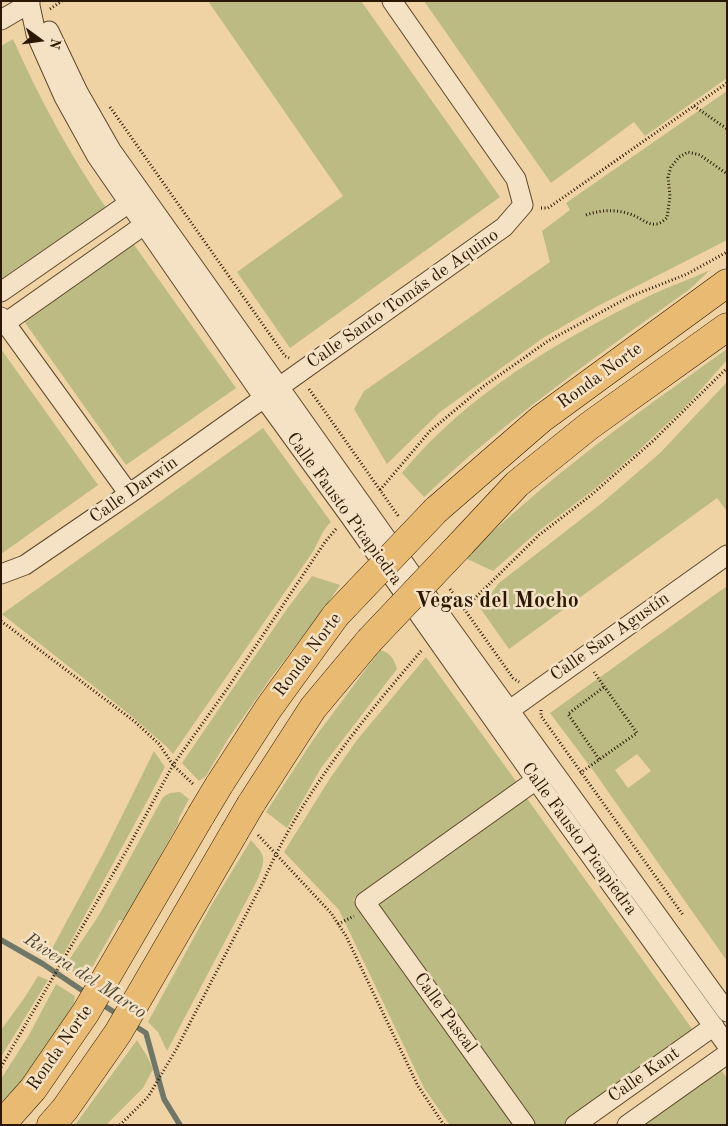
<!DOCTYPE html>
<html>
<head>
<meta charset="utf-8">
<style>
  body { margin:0 }
  #map { position:relative; width:728px; height:1126px; overflow:hidden; background:#efd3a5; font-family:"Old Standard TT",serif }
  canvas { display:block }
  .frame { position:absolute; inset:0; border:2px solid #2c1802; pointer-events:none }
  .north { position:absolute; left:15px; top:15px; width:50px; height:50px; -webkit-text-stroke:4px #f5e2c4; paint-order:stroke; rotate:104deg; font-size:14px; font-weight:700; line-height:20px; text-align:center; color:#2c1802 }
  .north::after { content:''; display:block; margin:auto; width:18px; height:22px; background:#2c1802; clip-path:polygon(50% 0,100% 100%,50% 72%,0 100%) }
</style>
</head>
<body>
<div id="map">
<canvas width="728" height="1126"></canvas>
<div class="frame"></div>
<div class="north">N</div>
</div>
<script>
const c = document.querySelector('canvas').getContext('2d');
c.lineJoin = 'round';
function paint(path, color) { c.fillStyle = color; c.fill(path, 'evenodd'); }
function trace(path, color, width, dash) { c.strokeStyle = color; c.lineWidth = width; c.lineCap = dash ? 'butt' : 'round'; c.setLineDash(dash || []); c.stroke(path); }
function label(font, color, halo, rows, align = 'center') {
  c.font = font + ' "Old Standard TT",serif'; c.lineWidth = 5; c.setLineDash([]); c.textBaseline = 'middle'; c.strokeStyle = halo; c.fillStyle = color; for (const [text, x, y, turn = 0] of rows) {
    c.save(); c.translate(x, y); c.rotate((+turn || 0) * Math.PI / 180); c.textAlign = isNaN(turn) ? turn : align; if (halo) c.strokeText(text, 0, 0); c.fillText(text, 0, 0); c.restore();
  }
}
paint(new Path2D(`
  M208,1H361L500,197L290,348L237,272L343,196Z
  M424,1H727V78L645,136L634,122L551,183Z
  M13,39C40,100 71,157 109,212L1,287V46Z
  M727,91V240L596,307L543,338L440,412L387,464L354,409L364,391L550,262L542,231L570,210L566,203Z
  M130,239L236,388L126,465L21,317Z
  M710,270L690,289C598,355 506,420 424,497L402,473C465,395 561,339 651,295C670,286 691,279 710,270Z
  M1,349L98,485L1,554Z
  M727,349V360L688,404L638,451L592,491L536,533L493,571L465,558C547,478 634,415 727,349Z
  M727,382V511L717,498L509,649L480,608L499,583L602,503L660,453Z
  M263,428L331,522C323,529 319,541 314,550L173,754L167,747L129,714L2,614Z
  M312,576L340,585L328,603L270,679L228,739L206,776L199,781L182,763L287,609Z
  M727,586V961L595,773L550,713ZM637,754L651,771L628,788L615,770Z
  M380,650C391,653 394,659 397,669L321,768L287,828L266,812L313,740Z
  M426,657L518,784L353,900L514,1125H450L447,1121L424,1088L339,910L284,852L329,780L357,740Z
  M154,751L165,767L145,805L60,961L49,954L103,854Z
  M180,792L189,799L179,818L178,824L124,920H119L85,980L65,966L99,915L163,797L170,793Z
  M526,797L695,1033L568,1125H533L376,904Z
  M251,840C266,857 266,857 258,879L167,1051L158,1032L148,1022L212,904Z
  M38,976L48,980L1,1057V1030L25,997Z
  M56,984L75,996L74,1004L51,1040L20,1082L1,1103V1079L29,1035Z
  M137,1040L147,1056L153,1069L143,1088L106,1125H75Z
  M719,1067L727,1078V1125H639Z`), '#bcbb84');
trace(new Path2D(`
  M1,940L43,964L89,995
  M100,1003L120,1016
  M132,1024L146,1033L164,1099L180,1125`), '#6e7768', 5.5);
const street = new Path2D(`
  M29,1L36,34L64,97L96,155L264,398L349,515L536,780L727,1045
  M1,20L30,3
  M49,31L78,92L111,150L447,624L727,1012
  M1,292L129,203
  M1,317L129,494
  M1,326L144,225
  M1,574L25,565L129,494L504,227L523,205L516,179L392,1
  M500,717L727,555
  M525,1125L365,902L536,780
  M575,1125L714,1026
  M627,1125L727,1054`);
const highway = new Path2D(`
  M436,510L541,419L727,283
  M460,545L517,484L589,426L727,327
  M219,785L268,709L336,615
  M251,804L313,708L369,641
  M1,1125L33,1089L86,1012L201,815
  M51,1125L65,1109L118,1033L234,833`);
trace(street, '#5d472b', 21);
trace(highway, '#2c1802', 29);
trace(new Path2D(`
  M50,9L62,1
  M694,106L727,129
  M110,107L285,356L289,358
  M541,208H548L727,83
  M586,215C603,209 621,209 637,217C643,220 649,225 656,224C660,224 664,220 667,218L670,196L668,177L671,167L679,157L688,152L700,155L727,174
  M309,389L399,517
  M380,490L430,431L484,386L548,341L629,297L687,274L727,252
  M450,589L513,678L519,682
  M464,609L539,535L590,496L653,441L727,368
  M1,621L134,721L159,744L173,765L194,785
  M541,710V716L683,915
  M599,759L568,714L604,687
  M580,773L637,733L594,672
  M258,835L331,913L346,936L418,1086L444,1125
  M338,924L354,916
  M1,1067L128,848L173,765L227,689L325,542L336,529
  M120,1125L148,1097L177,1048L264,880C301,795 362,720 422,650`), '#2c1802', 3, [1, 2.5]);
trace(street, '#f5e2c4', 19);
trace(highway, '#e8ba72', 28);
const highwayBridge = new Path2D(`
  M336,615L436,510
  M369,641L460,545
  M201,815L219,785
  M234,833L251,804`);
trace(highwayBridge, '#2c1802', 29, []);
trace(highwayBridge, '#e8ba72', 28);
label('18px', '#2c1802', '#f5e2c4', [
  ["Calle Santo Tomás de Aquino",403,299,-35],
  ["Ronda Norte",600,376,-36],
  ["Calle Darwin",134,490,-35],
  ["Calle Fausto Picapiedra",344,509,54],
  ["Calle San Agustín",610,637,-35],
  ["Ronda Norte",308,655,-53],
  ["Calle Fausto Picapiedra",579,839,54],
  ["Calle Pascal",445,1013,54],
  ["Ronda Norte",60,1048,-55],
  ["Calle Kant",644,1075,-35]
]);
label('italic 19px', '#4d4835', '#f5e2c4', [
  ["Rivera del Marco",85,976,33]
]);
label('bold 22px', '#2c1802', '#f5e2c4', [
  ["Vegas del Mocho",497,601]
]);
</script>
</body>
</html>
